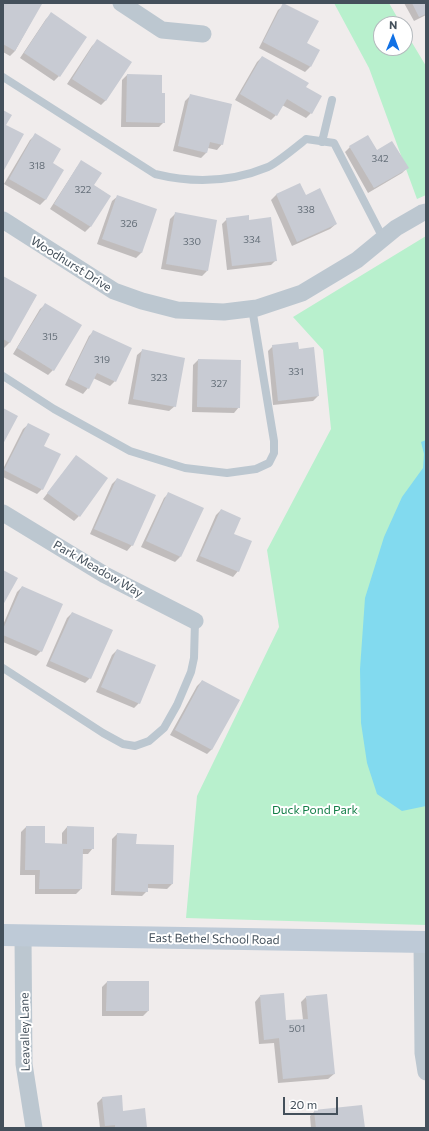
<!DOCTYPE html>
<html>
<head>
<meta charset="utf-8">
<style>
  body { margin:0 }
  #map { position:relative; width:429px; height:1131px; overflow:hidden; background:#f0ecec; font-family:Commissioner,sans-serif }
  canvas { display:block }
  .frame { position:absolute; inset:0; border:4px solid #44505b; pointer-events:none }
  .north { position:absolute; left:373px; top:16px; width:40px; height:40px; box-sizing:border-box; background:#fff; border:1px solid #b4b9bd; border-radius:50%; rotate:1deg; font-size:11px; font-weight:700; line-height:16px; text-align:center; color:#44505b }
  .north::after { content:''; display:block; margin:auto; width:14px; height:18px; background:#1171e5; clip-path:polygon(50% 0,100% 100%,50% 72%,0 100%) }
  .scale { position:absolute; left:283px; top:1097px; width:55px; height:18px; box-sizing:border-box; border:2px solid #44505b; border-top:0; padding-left:5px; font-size:12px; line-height:14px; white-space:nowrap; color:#44505b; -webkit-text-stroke:3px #fff; paint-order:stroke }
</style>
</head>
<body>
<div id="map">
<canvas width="429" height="1131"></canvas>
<div class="frame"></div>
<div class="north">N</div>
<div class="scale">20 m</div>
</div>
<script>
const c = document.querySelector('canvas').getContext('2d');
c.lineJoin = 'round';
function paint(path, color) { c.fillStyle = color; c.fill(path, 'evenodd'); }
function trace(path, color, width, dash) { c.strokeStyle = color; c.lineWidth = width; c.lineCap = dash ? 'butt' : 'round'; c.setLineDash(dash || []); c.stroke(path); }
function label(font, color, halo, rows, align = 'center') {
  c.font = font + ' Commissioner,sans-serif'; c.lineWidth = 4; c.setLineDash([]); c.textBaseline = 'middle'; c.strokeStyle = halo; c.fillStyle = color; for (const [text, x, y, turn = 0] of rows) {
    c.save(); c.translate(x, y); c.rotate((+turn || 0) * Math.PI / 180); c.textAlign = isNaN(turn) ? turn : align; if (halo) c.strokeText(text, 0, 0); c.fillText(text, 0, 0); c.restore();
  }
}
paint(new Path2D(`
  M334,3H389L401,24H381V48H405V31L426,66V195L417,199L369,68Z
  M426,236V925L186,918L197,796L279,627L267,550L331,429L323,350L293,317Z`), '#b8f0cd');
paint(new Path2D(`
  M426,440V806L402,811L377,794L367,763L361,723L360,669L365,598L384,537L402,497L423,468L424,454L421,442Z`), '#82daef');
paint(new Path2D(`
  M3,3H39L41,4L15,51L10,56L3,52Z
  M404,3H426V15L414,21Z
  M284,5L306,44L310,67L305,72L259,48L278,10Z
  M51,14L59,76L54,81L20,58L46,19Z
  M97,41L106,100L101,105L67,84L92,46Z
  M262,57L305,87L311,113L306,118L282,105L276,115L271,120L235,100L257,62Z
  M127,75L161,94L164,122L159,127H121L122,80Z
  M190,96L222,144L217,150L208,148L206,153L201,158L173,151L185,101Z
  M35,135L51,164L63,170L45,200L40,205L4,184L30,140Z
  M368,136L377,151L407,168L402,173L368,193L345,152L350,147Z
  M82,162L93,185L110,196L90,227L85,232L50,209L77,167Z
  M300,184L305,196L336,224L330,229L292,246L271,200L276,195Z
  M118,196L156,210L141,253L136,258L97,244L112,201Z
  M175,214L207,271L202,276L161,269L170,219Z
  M227,219L248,221L276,260L271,265L227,270L222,224Z
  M3,277L36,296L9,343L4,348Z
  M46,304L53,370L48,375L13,354L40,309Z
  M94,331L115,381L110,386L93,378L88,388L83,394L65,385L89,336Z
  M273,346L298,350L318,396L313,401L273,405L268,351Z
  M143,350L175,406L169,411L128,404L137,355Z
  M198,360L240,361L239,407L234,413L192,412L193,365Z
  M29,424L43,446L42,489L37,494L3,477V469L23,429Z
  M76,456L79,516L74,521L43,499Z
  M117,479L132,545L127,551L90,534L112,484Z
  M169,493L180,557L175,562L141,547L164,498Z
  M221,510L233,534L238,571L233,577L196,561L216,515Z
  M22,587L41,651L36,656L3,642V625L17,592Z
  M72,613L90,678L85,683L46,666L67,618Z
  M117,650L139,703L134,708L96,692L112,655Z
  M202,681L212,749L207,754L170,735L197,686Z
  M26,827L44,844L62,845V833L67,827L93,848L88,854H82L81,889L76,894H35V875H20L21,832Z
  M117,834L135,844L172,884L167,889L147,888V891L142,896L111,895L112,839Z
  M107,982L148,1011L143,1016H102V987Z
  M260,996L286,1022L303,1020L301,1002L306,997L334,1074L328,1079L278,1083L274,1043L259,1044L255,1002Z
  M102,1098L123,1112L146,1128H100L97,1103Z
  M315,1111L364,1128H311L310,1116Z`), '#0003');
paint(new Path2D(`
  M3,3L42,4L15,51L3,44Z
  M283,3L319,21L307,43L320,50L311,67L263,42Z
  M412,3H426V14L419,17Z
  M51,12L87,37L60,77L24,53Z
  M97,39L132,62L106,101L72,79Z
  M262,56L309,83L306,87L322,96L312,114L287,99L277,116L240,94Z
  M127,74L162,75V93H165V123L126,122Z
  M190,94L232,104L223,145L210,142L207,153L178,146Z
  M3,110L12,115L6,125L24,134L3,172Z
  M35,133L61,149L53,163L64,170L46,200L9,179Z
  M368,135L377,150L392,141L409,168L374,188L349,146Z
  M81,160L102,173L94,185L111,196L91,227L54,204Z
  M300,183L306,195L320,188L337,224L297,242L276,194Z
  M117,195L157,209L142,253L102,239Z
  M175,212L217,220L208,271L166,264Z
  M249,215V220L271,217L277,261L232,266L226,218Z
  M3,276L37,295L10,343L3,339Z
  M45,303L82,325L54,371L17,348Z
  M93,330L132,348L116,382L97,373L89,389L69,379Z
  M298,342L299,349L314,347L319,396L278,401L272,345Z
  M142,349L185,358L176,407L133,399Z
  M198,359L241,360L240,408L197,407Z
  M3,408L18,416L3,444Z
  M28,423L50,434L44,446L61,454L43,490L4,470Z
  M76,455L108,478L80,517L47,493Z
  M117,478L156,495L133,546L94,529Z
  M168,492L204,508L181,557L146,541Z
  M221,509L241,518L234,534L252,541L239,572L200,556Z
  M3,570L18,578L3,605Z
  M22,586L63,604L42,652L3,635V629Z
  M72,612L113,630L91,679L50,661Z
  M117,649L156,665L140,704L101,687Z
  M202,680L240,700L212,750L175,730Z
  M26,826H45V843L67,844V826L94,827V849H83L82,889H39L40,870H25Z
  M117,833L137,834L136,844L174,845L173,884H148V892L115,891Z
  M107,981H149V1011H106Z
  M284,993L286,1020L308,1019L306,996L327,994L335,1074L283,1079L279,1038L264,1040L260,995Z
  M122,1095L123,1111L145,1108L147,1128H115V1125L105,1126L102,1097Z
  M362,1105L365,1128H316L314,1110Z`), '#c8cbd3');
trace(new Path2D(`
  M3,77L155,174C192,183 232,182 268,167C278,162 296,147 306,139L334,143L383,238
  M322,142L332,100
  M3,376L54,409L130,451L185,468L227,473L256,469L269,463L274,453V441L252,308
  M3,668L103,733L123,744L135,746L149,741L164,728L177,705L191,672L194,658L195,621`), '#bcc7d0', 8);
trace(new Path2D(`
  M121,3L162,30L203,34
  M3,220L114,291L142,301L177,310L224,312L257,308L302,293L357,260L396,228L422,213L426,212
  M3,513L105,575L195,621
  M23,936L24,1064L34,1128
  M422,942L423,1053L426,1072`), '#bcc7d0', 17);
trace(new Path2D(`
  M3,935L426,942`), '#becad7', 22);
label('10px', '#656f79', null, [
  ["342",380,159],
  ["318",37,166],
  ["322",83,190],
  ["338",306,210],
  ["326",129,224],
  ["334",252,240],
  ["330",192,242],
  ["315",50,337],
  ["319",102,360],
  ["331",296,372],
  ["323",159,378],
  ["327",219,384],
  ["501",297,1029]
]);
label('12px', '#44505b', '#fff', [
  ["Woodhurst Drive",71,264,32],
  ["Park Meadow Way",98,569,30],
  ["East Bethel School Road",214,939,1],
  ["Leavalley Lane",25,1032,-91]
]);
label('12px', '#127e47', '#fff', [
  ["Duck Pond Park",315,810]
]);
</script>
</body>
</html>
